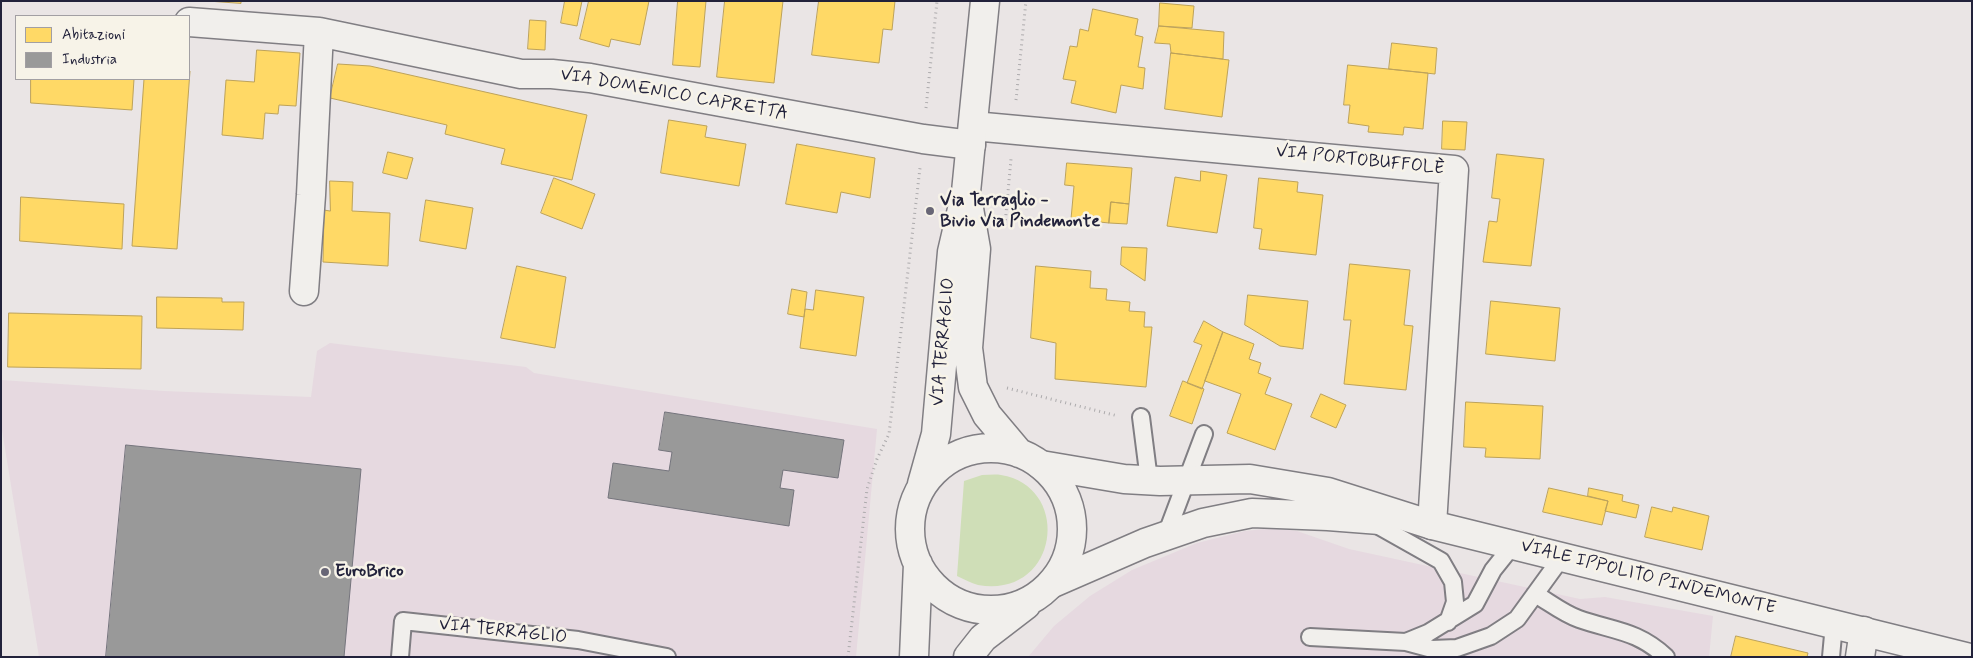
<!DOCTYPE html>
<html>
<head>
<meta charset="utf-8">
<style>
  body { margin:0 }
  #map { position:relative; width:1973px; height:658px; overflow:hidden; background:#eae5e5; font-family:Mynerve,sans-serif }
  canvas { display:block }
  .frame { position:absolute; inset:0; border:2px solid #22223b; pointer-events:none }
  .legend { position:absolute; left:15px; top:15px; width:175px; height:65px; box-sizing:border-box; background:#f7f3e8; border:1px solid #a29fa3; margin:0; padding:6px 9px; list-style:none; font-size:15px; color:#22223b }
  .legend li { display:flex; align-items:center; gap:10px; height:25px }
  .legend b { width:25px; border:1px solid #a29fa3 }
</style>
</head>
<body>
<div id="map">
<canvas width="1973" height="658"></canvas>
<div class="frame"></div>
<ul class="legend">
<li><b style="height:14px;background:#ffd966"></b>Abitazioni</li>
<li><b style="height:14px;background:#999"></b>Industria</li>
</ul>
</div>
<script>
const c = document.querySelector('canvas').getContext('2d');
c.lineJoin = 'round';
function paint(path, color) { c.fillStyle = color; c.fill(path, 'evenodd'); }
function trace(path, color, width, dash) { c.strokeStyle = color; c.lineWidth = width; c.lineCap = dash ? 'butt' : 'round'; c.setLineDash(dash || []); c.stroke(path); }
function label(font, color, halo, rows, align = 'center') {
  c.font = font + ' Mynerve,sans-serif'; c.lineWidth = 5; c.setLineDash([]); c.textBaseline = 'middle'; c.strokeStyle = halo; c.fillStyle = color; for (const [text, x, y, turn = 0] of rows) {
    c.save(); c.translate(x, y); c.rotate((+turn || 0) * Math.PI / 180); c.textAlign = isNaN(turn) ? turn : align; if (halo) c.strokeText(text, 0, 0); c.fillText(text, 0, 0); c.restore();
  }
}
paint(new Path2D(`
  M330,343L526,367L534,373L877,429L856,657H39L1,424V380L164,391L311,397L317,351Z
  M1272,528L1297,531L1349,549L1580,599L1605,597L1713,616L1709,657H1028L1054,626L1090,596L1132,570L1197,543L1245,531Z`), '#e6d9e0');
paint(new Path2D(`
  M982,475C988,475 995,474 1001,475C1073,487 1059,599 978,585C971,583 964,579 957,576L964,481Z`), '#cfdeb7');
const homes = new Path2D(`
  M208,1H241V3Z
  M565,1H582L577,26L561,23Z
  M589,1H649L640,45L611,39L609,47L580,39Z
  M678,1H706L700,67L673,65Z
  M725,1H783L774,83L717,77Z
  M819,1H895L892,30L883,29L879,63L812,55Z
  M1160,3L1194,6L1192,28L1159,26Z
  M1093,9L1138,19L1135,35L1143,37L1138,67L1145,68L1143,89L1121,85L1116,113L1071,103L1076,81L1063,79L1070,46L1077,47L1080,29L1088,31Z
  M530,20L546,21L545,50L528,49Z
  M1159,26L1224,32L1223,59L1171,53L1170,44L1155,43Z
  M1392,43L1437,48L1435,74L1389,69Z
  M257,50L300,53L296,106L279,105L278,114L265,113L263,139L222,135L226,80L254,82Z
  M1171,53L1229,60L1222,117L1165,109Z
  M338,64L370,66L587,115L572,180L501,164L505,149L445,134L447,125L330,98Z
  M1348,65L1428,73L1423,129L1404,127L1403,135L1368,132L1369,126L1348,123L1350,105H1344Z
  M189,71H190L177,249L132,246L144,79H189Z
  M31,79H134L132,110L31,103Z
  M669,120L707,126L705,137L746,144L739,186L661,173Z
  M1443,121L1467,122L1465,150L1442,149Z
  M797,144L875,158L870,198L841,192L837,213L786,204Z
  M388,152L413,158L407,179L383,173Z
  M1497,154L1544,159L1531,266L1483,262L1489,221L1497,222L1500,199L1492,198Z
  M1067,163L1132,168L1129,204L1111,202L1109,223L1071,219L1074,186L1065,185Z
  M1201,171L1227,175L1217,233L1167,226L1175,177L1200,181Z
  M554,178L595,194L582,229L541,213Z
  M1259,178L1298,182L1297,192L1323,195L1316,255L1259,249L1262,229L1254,228Z
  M330,181L353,182L352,211L390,213L388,266L323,262L324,210L330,211Z
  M21,197L124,204L122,249L20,241Z
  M426,200L473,208L466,249L420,241Z
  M1111,202L1129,204L1127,224L1109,223Z
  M1122,247L1147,248L1145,281L1121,265Z
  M1350,264L1410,270L1404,325L1413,326L1406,390L1344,384L1351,320H1344Z
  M517,266L566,277L555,348L501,338Z
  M1036,266L1091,271L1090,288L1107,289L1106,300L1130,302L1129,311L1145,312L1144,327H1152L1146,387L1055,379L1056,343L1031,338Z
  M792,289L807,292L804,317L788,314Z
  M816,290L864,297L856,356L800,348L805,309L813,310Z
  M1248,295L1308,301L1303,349L1280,346L1245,325Z
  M157,297L222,298V302H244L243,330L157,328Z
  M1491,301L1560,308L1555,361L1486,354Z
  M9,313L142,316L141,369L8,367Z
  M1204,321L1223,332L1202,389L1187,383L1202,345L1194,342Z
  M1223,332L1254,344L1249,359L1261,363L1258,373L1271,378L1265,394L1292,404L1275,450L1227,433L1241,394L1205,381Z
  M1183,381L1204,389L1192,424L1170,416Z
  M1321,394L1346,405L1336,428L1311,417Z
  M1466,402L1543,406L1540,459L1485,457L1486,448L1464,447Z
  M1549,488L1608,501L1602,525L1543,512Z
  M1589,488L1623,495L1622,501L1639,505L1636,518L1605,511L1608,501L1588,496Z
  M1652,507L1672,512L1673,507L1709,516L1702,550L1645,537Z
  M1736,636L1808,653L1807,657H1731Z`);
paint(homes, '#ffd966');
trace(homes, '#bda259', 1);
const industry = new Path2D(`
  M665,412L844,440L838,478L783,470L780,488L794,490L789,526L608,498L613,463L669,471L672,452L659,450Z
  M126,445L361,469L344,657H106Z`);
paint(industry, '#999');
trace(industry, '#75757d', 1);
const service = new Path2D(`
  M1141,417L1149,480
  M1370,521L1441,561L1453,582L1455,602L1448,622
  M1166,535L1204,434
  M1535,594C1549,602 1564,614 1579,619C1613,631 1637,630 1666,657
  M1310,637L1406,642L1432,649L1457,648L1491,636L1517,619L1562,557
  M1406,642L1428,633L1475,604L1493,570L1513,545
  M400,657L403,621L578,640L667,657
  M1831,657L1834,624`);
const minor = new Path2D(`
  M189,22L319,32
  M973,126L1454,170L1432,525
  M304,291L311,195L319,32L521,74H552L590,78L923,139L971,145
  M1860,657L1864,631`);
const tertiary = new Path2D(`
  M1041,465L1124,479L1160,481L1250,479L1328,492L1432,525L1966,657
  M1053,583L1145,543L1203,523L1252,513L1328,516L1380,520`);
const primary = new Path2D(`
  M968,203L976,249L968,348L973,387L987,415L1019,453
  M910 529a81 81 0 1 1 162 0a81 81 0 1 1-162 0Z
  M922,484L936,434L952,252L966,192L985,1
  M914,657L918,564
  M968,657L983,638L1026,605`);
trace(service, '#807e83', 20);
trace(minor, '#807e83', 31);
trace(tertiary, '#807e83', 31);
trace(primary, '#807e83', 31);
trace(new Path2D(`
  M1016,100L1026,1
  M926,108L937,1
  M1005,225L1011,159
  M1007,388L1118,416
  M848,657L867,489L877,459L889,434L920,168`), '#acaaac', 3, [1, 4]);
trace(service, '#f1efec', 16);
trace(minor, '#f1efec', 28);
trace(tertiary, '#f1efec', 28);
trace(primary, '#f1efec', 28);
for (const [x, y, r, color] of [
  [930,211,5,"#686676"],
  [325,572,5,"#686676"]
]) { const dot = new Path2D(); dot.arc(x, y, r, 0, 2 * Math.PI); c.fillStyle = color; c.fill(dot); trace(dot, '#f7f3e8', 2); }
label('18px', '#22223b', '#f7f3e8', [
  ["VIA DOMENICO CAPRETTA",674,95,10],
  ["VIA PORTOBUFFOLÈ",1360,161,6],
  ["VIA TERRAGLIO",944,342,-85],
  ["VIALE IPPOLITO PINDEMONTE",1648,578,14],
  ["VIA TERRAGLIO",503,632,6]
]);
label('bold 18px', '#22223b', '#f7f3e8', [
  ["Via Terraglio -",940,201],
  ["Bivio Via Pindemonte",940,222],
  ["EuroBrico",335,572]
], 'left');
</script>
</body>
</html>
